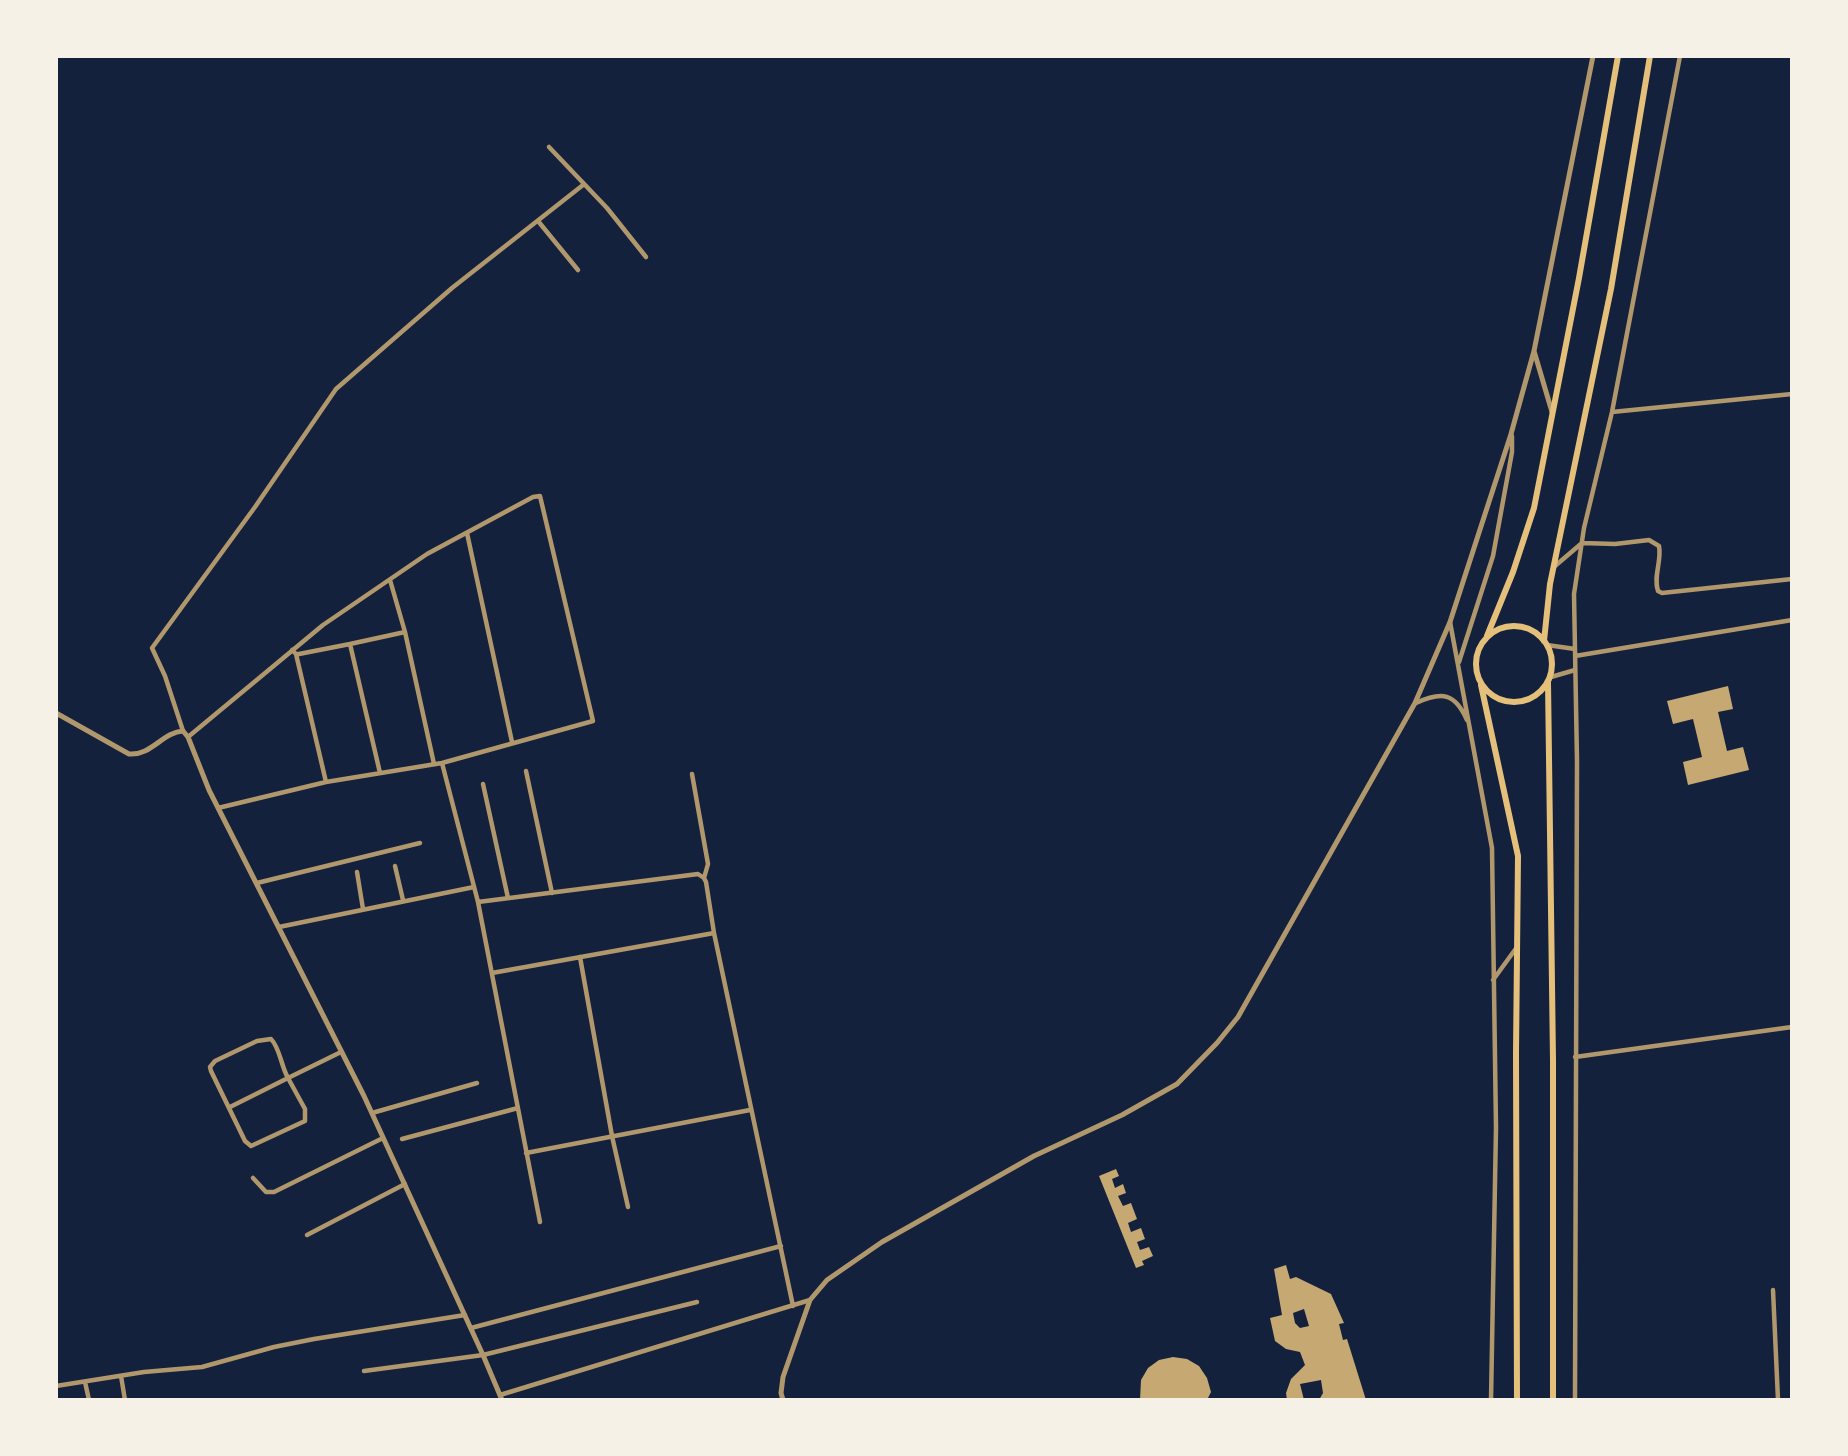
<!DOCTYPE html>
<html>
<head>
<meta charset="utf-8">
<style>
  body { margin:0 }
  #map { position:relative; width:1848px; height:1456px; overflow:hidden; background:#14213d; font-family:Mulish,sans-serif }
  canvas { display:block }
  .frame { position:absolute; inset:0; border:58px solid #f6f1e7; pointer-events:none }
</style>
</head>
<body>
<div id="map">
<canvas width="1848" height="1456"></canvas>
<div class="frame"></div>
</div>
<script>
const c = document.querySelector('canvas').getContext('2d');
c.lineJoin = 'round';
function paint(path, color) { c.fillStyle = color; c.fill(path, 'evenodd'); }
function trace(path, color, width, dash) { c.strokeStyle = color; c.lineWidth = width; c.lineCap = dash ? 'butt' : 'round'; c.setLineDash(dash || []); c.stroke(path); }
paint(new Path2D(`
  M1728,686L1733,709L1718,712L1727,751L1743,747L1749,770L1688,785L1683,762L1702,757L1693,719L1673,724L1667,701Z
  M1116,1169L1119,1176L1112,1179L1115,1188L1123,1184L1126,1193L1118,1196L1123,1206L1131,1203L1137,1219L1128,1223L1131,1232L1141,1228L1145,1239L1137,1242L1140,1250L1149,1247L1153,1256L1142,1261L1144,1265L1136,1268L1099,1176Z
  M1286,1265L1290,1279L1296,1277L1331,1294L1344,1323L1339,1324L1343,1340L1347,1339L1366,1400H1319L1323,1393L1321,1380L1300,1384L1304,1400H1287L1286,1393L1291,1379L1305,1365L1300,1352L1286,1349L1275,1341L1270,1318L1282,1315L1274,1269ZM1304,1309L1309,1326L1300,1328L1295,1323L1293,1313Z
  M1173,1357L1187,1359L1199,1366L1207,1378L1211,1392L1207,1400H1140L1141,1380L1148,1368L1159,1360Z`), '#c6a872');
trace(new Path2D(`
  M549,147L607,208L646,257
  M538,221L578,270
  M1612,412L1792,394
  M467,533L512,742
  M1555,566L1582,543L1615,544L1649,540L1659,546C1662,561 1653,576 1658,591L1662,593L1792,579
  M390,580L405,632L434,764
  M1450,622L1492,848L1496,1128L1491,1400
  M350,644L405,632
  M1547,645L1575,649
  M292,650L296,654H299L350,644L380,773
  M296,654L326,782
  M1575,656L1792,620
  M1459,662L1493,556L1512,452V436
  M1551,677L1575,670
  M1416,703C1442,691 1455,693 1467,720
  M183,731L165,676L152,648L255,507L336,389L452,288L583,185
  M188,737L323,625L427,554L533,497L540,496L593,721L442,763L326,782L218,808
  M442,763L478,902L540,1222
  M526,771L552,893
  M692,774L708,864L704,878
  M483,784L508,898
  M395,866L403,900
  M357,872L363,909
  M257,883L420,843
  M478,902L698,874L704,878L706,882L714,933
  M279,927L474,887
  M580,957L612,1136L628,1207
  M492,973L714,933L793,1306
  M1493,980L1517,947
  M1575,1057L1792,1027
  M230,1107L288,1078C281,1066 280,1048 271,1039L257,1041L215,1061L210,1067L211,1071L245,1141L251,1146L305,1121V1109L288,1078L341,1052
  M372,1113L477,1083
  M402,1139L518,1108
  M526,1153L750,1110
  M253,1178L266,1192H274L383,1138
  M307,1235L405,1184
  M1773,1290L1778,1400
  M471,1328L781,1246
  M364,1371L483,1355L697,1302
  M121,1376L125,1400
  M85,1382L89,1400
  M56,1386L144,1372L202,1367L274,1347L314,1339L465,1315
  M500,1395L810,1300
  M1575,1400L1577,761L1574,594L1584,528L1612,412L1680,56`), '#b1986c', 4.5);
trace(new Path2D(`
  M1534,351L1552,412
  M56,713L129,754C151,756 163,732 183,731L188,737L209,790L364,1096L483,1355L502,1400
  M783,1400L781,1393L783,1377L810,1300L827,1280L882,1242L1034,1156L1122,1115L1177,1084L1217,1043L1238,1017L1415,703L1450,622L1511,434L1534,351L1593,56`), '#b1986c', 5);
trace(new Path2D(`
  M1476 664a38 38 0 1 1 76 0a38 38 0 1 1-76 0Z
  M1487,636L1513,572L1534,508L1579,278L1618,56
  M1544,641L1550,584L1611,289L1650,56
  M1548,682L1553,1060V1400
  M1481,685L1518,856L1516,1053L1517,1400`), '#e5c07b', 6);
</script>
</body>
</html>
